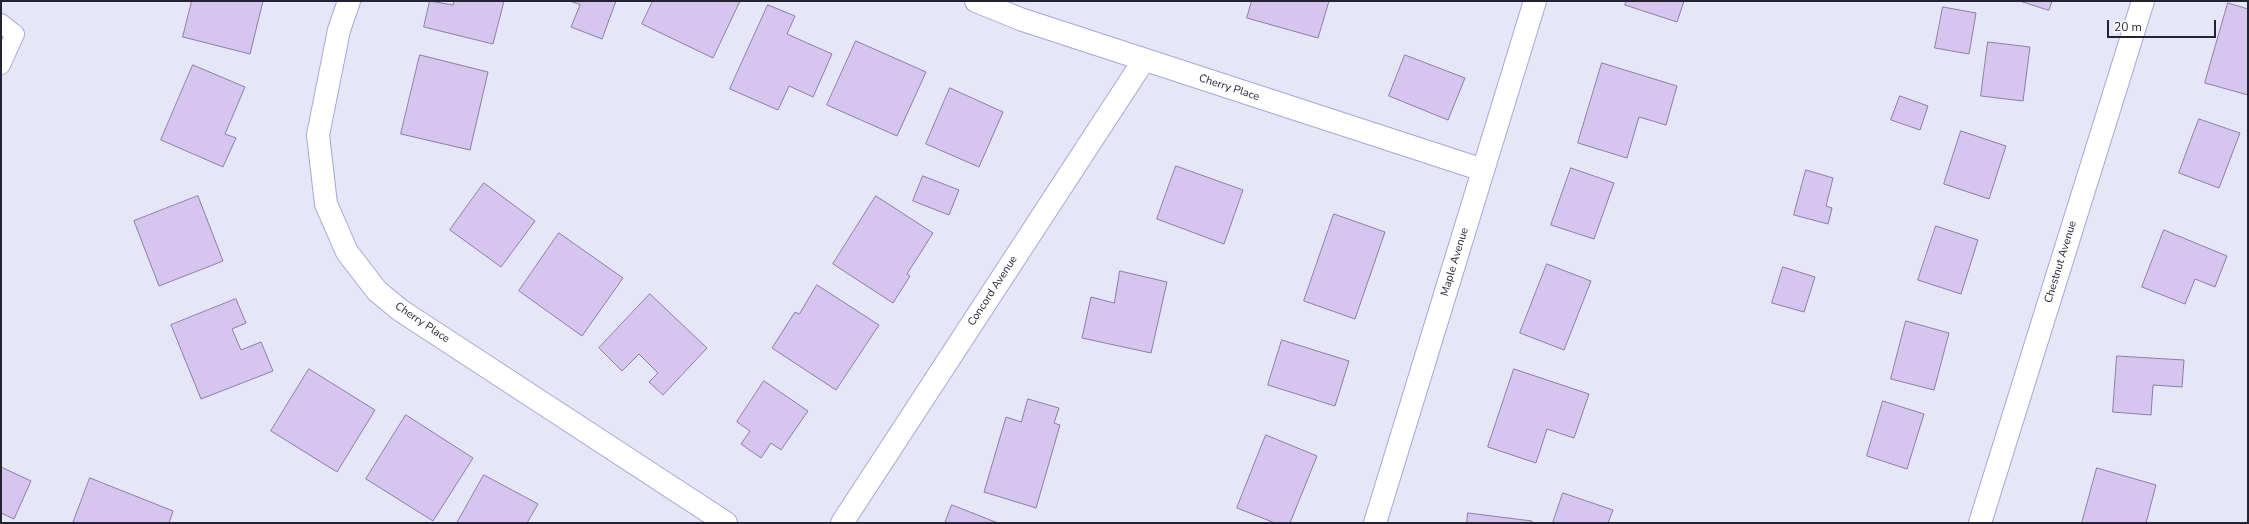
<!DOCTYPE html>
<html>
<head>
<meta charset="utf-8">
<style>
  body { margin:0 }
  #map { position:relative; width:2249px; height:524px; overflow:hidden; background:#e5e6f8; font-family:"Nunito Sans",sans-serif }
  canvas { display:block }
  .frame { position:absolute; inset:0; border:2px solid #232334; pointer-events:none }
  .scale { position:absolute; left:2107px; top:20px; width:109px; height:18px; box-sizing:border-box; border:2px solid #232334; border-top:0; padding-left:5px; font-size:12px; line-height:14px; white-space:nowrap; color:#232334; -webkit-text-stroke:3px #fff; paint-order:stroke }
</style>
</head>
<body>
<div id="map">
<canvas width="2249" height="524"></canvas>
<div class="frame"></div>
<div class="scale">20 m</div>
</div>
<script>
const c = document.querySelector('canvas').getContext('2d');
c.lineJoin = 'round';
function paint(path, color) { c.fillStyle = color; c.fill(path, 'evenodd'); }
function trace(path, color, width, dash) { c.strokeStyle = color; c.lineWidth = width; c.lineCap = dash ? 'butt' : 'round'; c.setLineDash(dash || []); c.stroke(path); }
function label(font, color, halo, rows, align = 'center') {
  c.font = font + ' "Nunito Sans",sans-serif'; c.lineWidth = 3; c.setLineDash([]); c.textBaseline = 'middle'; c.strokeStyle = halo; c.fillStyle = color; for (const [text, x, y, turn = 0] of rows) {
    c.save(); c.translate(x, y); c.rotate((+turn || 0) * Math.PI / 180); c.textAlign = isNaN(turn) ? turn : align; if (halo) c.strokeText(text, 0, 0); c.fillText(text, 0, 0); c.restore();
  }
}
const building = new Path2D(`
  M192,1H263L250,54L183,37Z
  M430,1L453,5L454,1H504L493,44L424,27Z
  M570,1H616L602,39L571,27L580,5Z
  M653,1H740L713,58L642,24Z
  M1252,1H1329L1318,38L1247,18Z
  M1627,1H1684L1677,22L1625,5Z
  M2020,1H2052L2049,10Z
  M2228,3L2248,9V95L2205,83Z
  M768,5L795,16L787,34L832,54L813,97L789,86L778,110L730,89Z
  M1943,7L1976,13L1969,54L1935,48Z
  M856,41L926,72L897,136L827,105Z
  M1988,42L2030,47L2023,101L1981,96Z
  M420,55L488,72L470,150L401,134Z
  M1405,55L1465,78L1448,120L1389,96Z
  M1602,63L1677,86L1666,125L1639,117L1627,158L1578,143Z
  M193,65L245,87L225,134L236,138L223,167L161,140Z
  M950,88L1003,112L979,167L926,144Z
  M1900,96L1928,106L1920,130L1891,120Z
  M2199,119L2240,133L2219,188L2179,173Z
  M1961,131L2006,146L1989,199L1944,184Z
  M1176,166L1243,190L1224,244L1157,219Z
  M1571,168L1614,183L1594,239L1551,225Z
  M1806,170L1833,178L1826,206L1832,208L1828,224L1794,215Z
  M923,176L959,190L949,215L913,201Z
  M484,183L535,221L501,267L450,230Z
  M198,196L223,261L159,286L134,221Z
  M876,196L933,233L907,274L910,276L893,303L833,264Z
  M1334,214L1385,232L1355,319L1304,301Z
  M1936,226L1978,240L1961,294L1918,280Z
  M2164,230L2227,256L2215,287L2195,279L2185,304L2142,287Z
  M559,233L623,278L582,336L519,291Z
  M1547,264L1591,281L1564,350L1520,333Z
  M1783,267L1815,277L1804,312L1772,303Z
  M1120,271L1167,282L1151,353L1082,338L1091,297L1114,303Z
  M817,285L879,325L836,390L772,348L795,312L799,314Z
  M650,294L707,348L663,395L649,382L658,373L639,354L622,371L599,348Z
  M236,299L246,323L232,329L241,350L261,342L273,371L201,399L171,325Z
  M1906,321L1949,333L1934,390L1891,379Z
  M1282,340L1349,361L1335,406L1268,385Z
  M2117,356L2184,360L2182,387L2153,385L2151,415L2113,412Z
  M309,369L375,410L337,472L271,431Z
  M1514,369L1589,394L1574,438L1547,429L1536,463L1488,447Z
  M764,381L808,411L781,450L771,443L761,458L741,444L750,431L737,422Z
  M1028,399L1059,408L1054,423L1060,425L1036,508L984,492L1006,417L1021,422Z
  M1883,401L1924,414L1907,469L1867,456Z
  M406,415L473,458L433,521L366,479Z
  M1266,435L1317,456L1290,523H1275L1237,508Z
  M1,467L31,481L14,519L1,513Z
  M2097,468L2156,485L2146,523H2082Z
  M484,475L538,504L527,523H457Z
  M90,478L173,511L169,523H73Z
  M1563,493L1613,510L1608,523H1553Z
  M952,505L998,523H945Z
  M1468,513L1532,521L1531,523H1467Z`);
paint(building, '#d5c5ef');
trace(building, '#8d7da5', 1);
const lane = new Path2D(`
  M1,23L15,34L1,65`);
const street = new Path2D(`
  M349,1L339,30L318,135L326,204L347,252L377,291L400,310L726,523
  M976,1L1020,19L1483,170
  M842,523L1144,60
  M1375,523L1535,1
  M1980,523L2143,1`);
trace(lane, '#a6a8d3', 20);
trace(street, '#a6a8d3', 24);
trace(lane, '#fff', 18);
trace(street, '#fff', 22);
label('11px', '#232334', '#fff', [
  ["Cherry Place",1229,88,18],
  ["Maple Avenue",1455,262,-73],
  ["Chestnut Avenue",2061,262,-73],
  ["Concord Avenue",993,291,-57],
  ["Cherry Place",422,323,34]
]);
</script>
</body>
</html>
